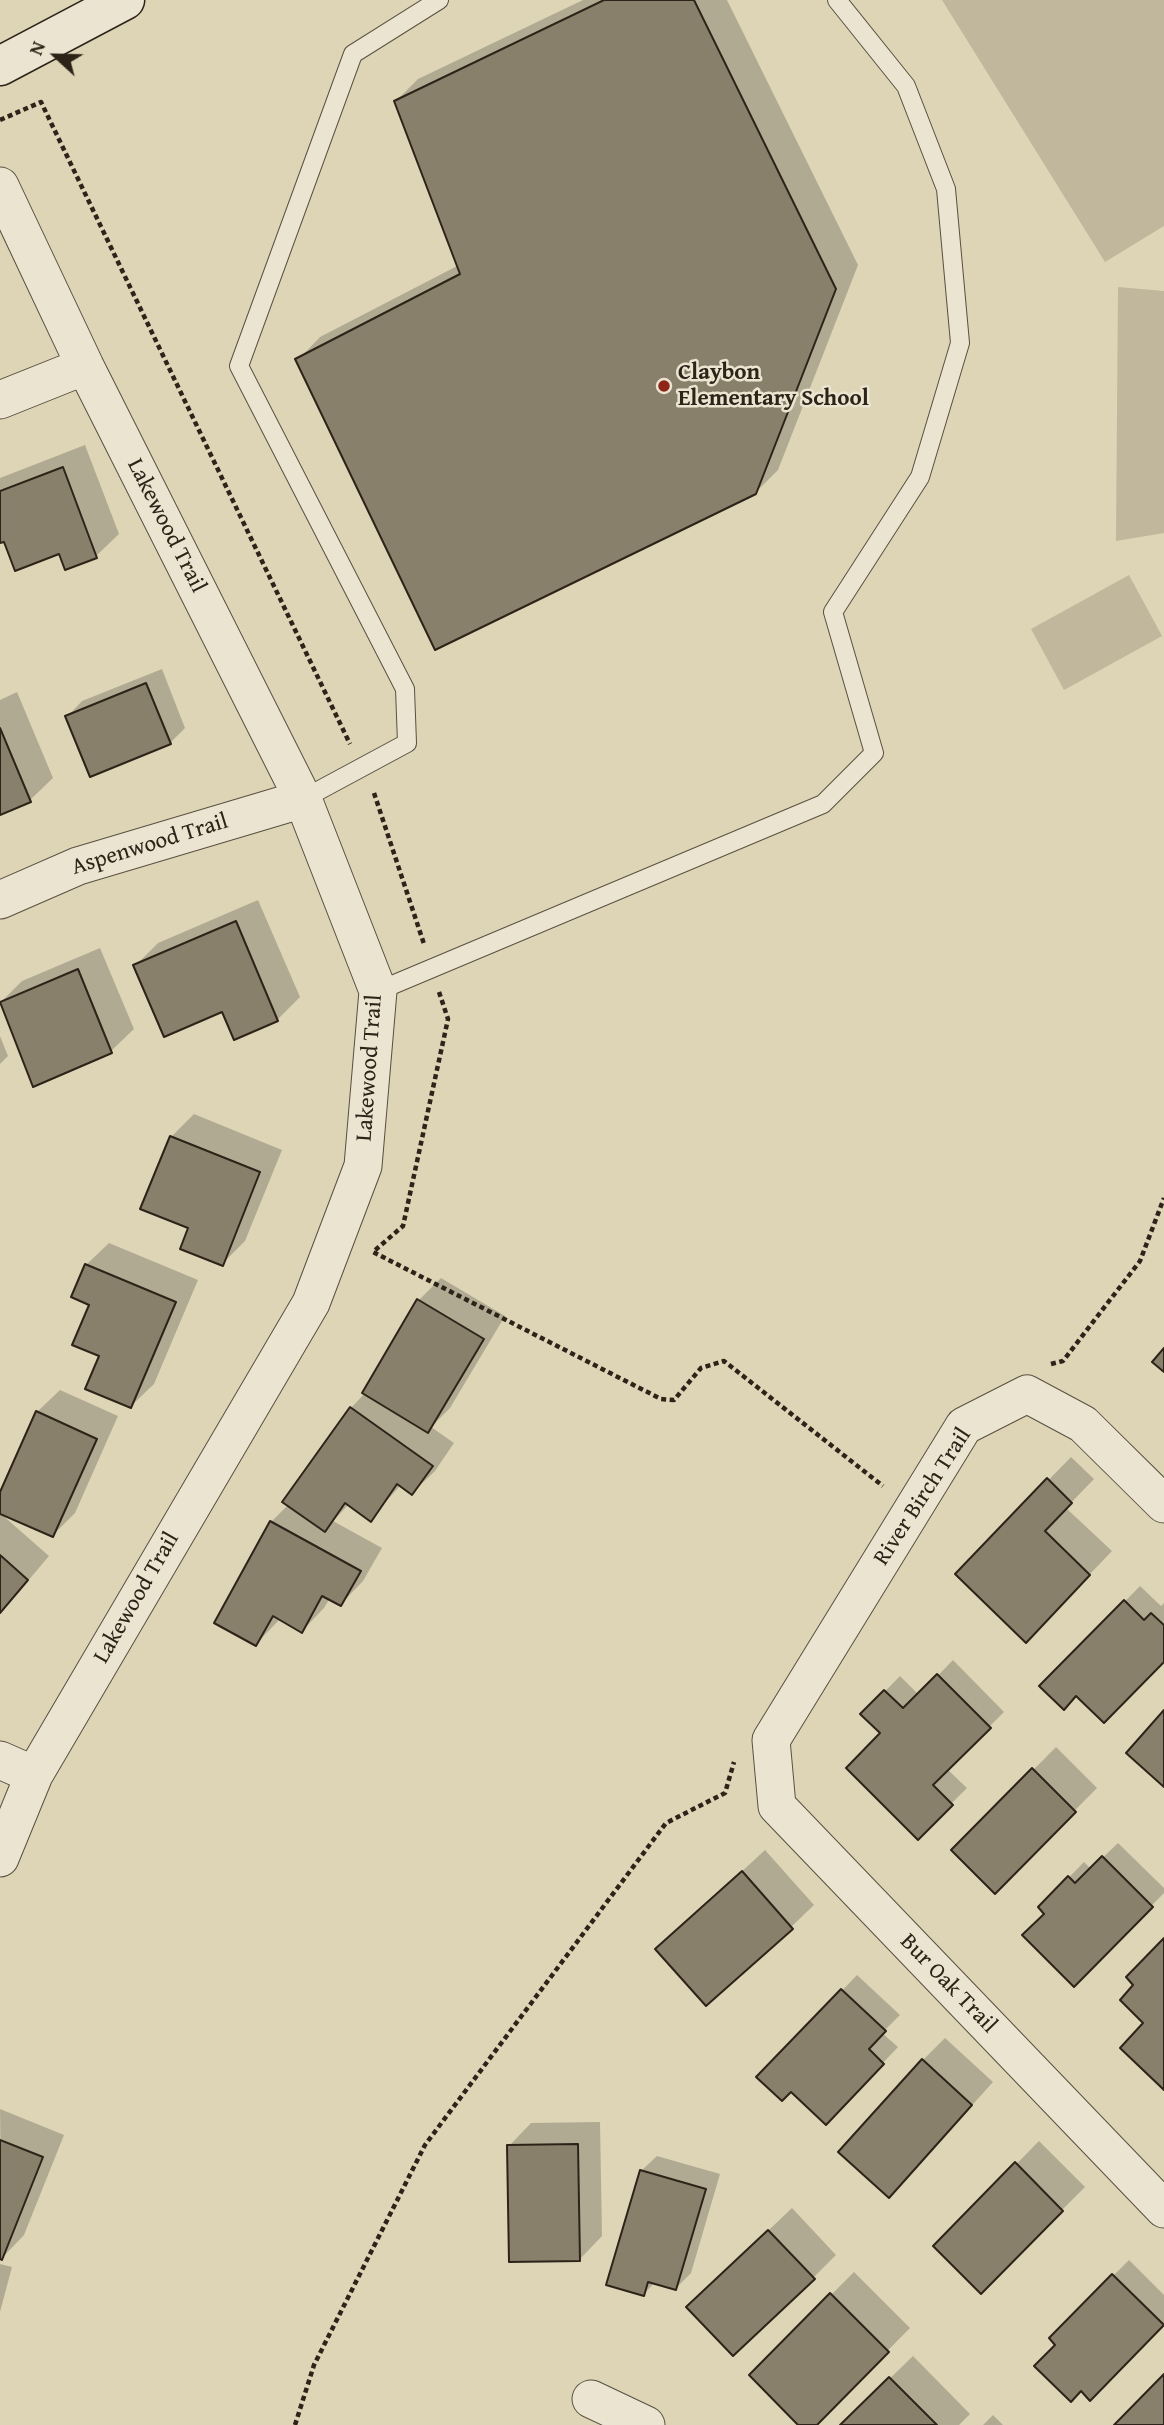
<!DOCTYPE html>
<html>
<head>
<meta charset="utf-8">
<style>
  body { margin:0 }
  #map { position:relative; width:1164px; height:2425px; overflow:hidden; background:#ded5b7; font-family:"Gentium Book Plus",serif }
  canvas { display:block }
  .north { position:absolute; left:21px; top:21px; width:70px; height:70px; -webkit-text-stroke:5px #eae4d0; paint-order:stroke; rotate:292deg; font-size:19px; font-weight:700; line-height:28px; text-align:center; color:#2d2318 }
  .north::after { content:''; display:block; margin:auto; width:24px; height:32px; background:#2d2318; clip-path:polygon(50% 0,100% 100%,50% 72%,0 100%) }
</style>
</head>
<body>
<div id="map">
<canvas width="1164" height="2425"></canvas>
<div class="north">N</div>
</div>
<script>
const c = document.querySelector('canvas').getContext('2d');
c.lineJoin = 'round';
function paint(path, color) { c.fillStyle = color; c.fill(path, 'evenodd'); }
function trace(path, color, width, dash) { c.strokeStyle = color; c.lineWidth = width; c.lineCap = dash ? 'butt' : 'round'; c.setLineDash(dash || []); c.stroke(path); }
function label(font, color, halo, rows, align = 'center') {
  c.font = font + ' "Gentium Book Plus",serif'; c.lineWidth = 5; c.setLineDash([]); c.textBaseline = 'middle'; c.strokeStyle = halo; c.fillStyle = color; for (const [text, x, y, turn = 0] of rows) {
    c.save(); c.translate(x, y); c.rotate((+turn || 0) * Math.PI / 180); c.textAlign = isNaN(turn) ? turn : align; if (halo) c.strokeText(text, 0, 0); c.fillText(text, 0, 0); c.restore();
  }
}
paint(new Path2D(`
  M942,0H1164V226L1105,262Z
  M1118,287L1164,291V533L1116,541Z
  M1129,575L1162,636L1064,690L1031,629Z`), '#c0b79c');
paint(new Path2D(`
  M583,0H727L858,265L778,470L755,493L298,360L320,337L459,265L396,101L418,79Z
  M85,445L119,534L96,556L60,552L5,540L0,542V478Z
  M162,669L185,728L170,743L67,717L82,701Z
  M17,692L53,778L30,800L0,813V700Z
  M258,900L300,997L277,1020L223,1009L135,966L158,943Z
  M100,948L134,1029L111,1051L34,1084L0,1003L22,981Z
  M0,1036L8,1056L0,1064Z
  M194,1114L282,1150L245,1241L222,1264L190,1227L171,1137Z
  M109,1243L198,1280L154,1384L131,1406L101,1355L91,1304L86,1265Z
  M441,1278L505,1316L450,1408L431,1427L454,1443L435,1471L412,1493L401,1485L370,1519L349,1504L333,1521L382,1548L363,1581L341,1604L330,1598L324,1608L302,1631L280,1619L256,1644L271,1522L289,1504L351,1408L365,1393L419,1300Z
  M60,1390L118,1416L75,1513L53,1535L0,1512V1496L37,1412Z
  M1071,1457L1094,1479L1066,1508L1112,1551L1048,1618L957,1574Z
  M0,1513L49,1556L0,1614Z
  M1140,1586L1161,1606L1164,1603V1660L1077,1694L1042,1686Z
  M953,1660L1004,1712L947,1769L967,1788L918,1837L883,1733L863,1714L900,1676L919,1695Z
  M1056,1747L1097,1788L995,1891L954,1850Z
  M1118,1843L1164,1888V1893L1074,1985L1046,1914L1040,1907L1084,1862L1091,1869Z
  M765,1850L814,1905L791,1927L658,1949Z
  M857,1975L900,2015L882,2033L898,2047L841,2107L759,2077Z
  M945,2038L993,2082L911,2173L923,2060Z
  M0,2109L64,2135L24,2235L2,2258Z
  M600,2122L602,2236L580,2259L509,2146L531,2123Z
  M1039,2141L1085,2187L981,2291L936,2246Z
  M657,2156L720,2174L691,2273L676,2288L655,2282L644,2294L641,2171Z
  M792,2208L836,2255L813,2278L711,2285Z
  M1129,2260L1164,2295V2323L1090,2398L1051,2338Z
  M0,2264L12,2267L0,2312Z
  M854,2272L910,2328L814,2425H801L751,2375Z
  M913,2356L970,2414L959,2425H842Z
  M993,2415L1003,2425H983Z`), '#0003');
const building = new Path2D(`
  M604,0H694L836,289L756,494L435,650L295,359L460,274L394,101Z
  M63,467L97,558L65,570L59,554L15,571L4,542L0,543V491Z
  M146,683L171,744L90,777L65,716Z
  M0,728L31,802L0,815Z
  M236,921L278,1021L234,1040L222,1012L164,1037L133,965Z
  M78,969L112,1053L33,1087L0,1002Z
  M170,1136L260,1172L223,1266L180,1249L188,1228L140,1209Z
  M85,1264L176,1302L131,1408L85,1389L99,1356L72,1345L89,1305L71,1297Z
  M417,1299L484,1339L428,1433L362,1393Z
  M1164,1348V1372L1152,1362Z
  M350,1407L433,1466L412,1495L397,1484L371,1522L345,1503L325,1532L282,1502Z
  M36,1411L97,1439L53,1537L0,1514V1492Z
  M1047,1478L1072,1503L1045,1531L1090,1575L1026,1643L955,1574Z
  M270,1521L361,1571L341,1606L322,1596L302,1633L273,1616L256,1646L214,1623Z
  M0,1555L28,1580L0,1613Z
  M1124,1600L1144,1620L1151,1613L1164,1625V1662L1104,1723L1076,1696L1064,1710L1039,1686Z
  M937,1674L991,1728L933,1785L953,1805L918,1840L846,1768L880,1733L860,1714L884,1690L903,1708Z
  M1164,1710V1787L1126,1753Z
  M1032,1768L1076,1812L995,1894L951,1850Z
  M1102,1856L1153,1907L1074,1987L1022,1935L1044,1914L1038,1907L1068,1876L1075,1883Z
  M742,1871L793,1929L706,2006L655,1949Z
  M1164,1938V2090L1120,2048L1143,2023L1120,2000L1133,1985L1126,1977Z
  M841,1989L886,2031L869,2049L884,2064L826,2125L791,2092L782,2101L756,2077Z
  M922,2059L972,2105L889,2198L838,2152Z
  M0,2140L43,2157L2,2260L0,2259Z
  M578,2144L580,2261L509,2262L507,2145Z
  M1015,2162L1063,2211L981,2294L933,2246Z
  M640,2170L706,2189L676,2290L648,2282L644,2296L606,2285Z
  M768,2230L815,2279L733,2356L686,2307Z
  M1112,2274L1164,2325L1090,2401L1081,2391L1071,2402L1034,2366L1055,2345L1049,2338Z
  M830,2293L889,2352L817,2425H798L749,2375Z
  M1164,2374V2425H1114Z
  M889,2377L937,2425H840Z`);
paint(building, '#89806b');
trace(building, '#2d2318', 2);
const service = new Path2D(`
  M303,799L407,743L405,689L239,366L353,54L439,0
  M378,991L823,804L874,753L833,612L920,477L960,343L946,189L906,86L837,0`);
const minor = new Path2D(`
  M0,186L85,366L303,799L378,991L363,1166L311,1303L34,1775L0,1858
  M0,400L85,366
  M0,900L78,866L303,799
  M1164,1504L1083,1424L1027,1394L964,1426L771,1740L777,1806L1164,2209
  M0,1760L34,1775
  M591,2399L646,2425`);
const secondary = new Path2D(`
  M0,66L125,0`);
trace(service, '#595040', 20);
trace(minor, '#595040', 39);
trace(secondary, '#2d2318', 41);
trace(new Path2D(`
  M0,120L41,102L350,744
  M374,793L424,944
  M439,992L448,1019L403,1226L373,1252L661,1399L674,1400L701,1368L724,1361L883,1486
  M1051,1364L1063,1361L1140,1261L1164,1198
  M295,2425L314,2365L425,2145L666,1823L725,1793L734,1762`), '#2d2318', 4.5, [5, 3.5]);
trace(service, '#eae4d0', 18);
trace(minor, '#eae4d0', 37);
trace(secondary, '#eae4d0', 38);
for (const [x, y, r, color] of [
  [664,386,7,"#8f2418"]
]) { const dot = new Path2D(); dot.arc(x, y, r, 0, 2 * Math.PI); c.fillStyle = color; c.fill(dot); trace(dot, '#eae4d0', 2.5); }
label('bold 23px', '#2d2318', '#eae4d0', [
  ["Claybon",678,373],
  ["Elementary School",678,399]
], 'left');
label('23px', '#2d2318', '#eae4d0', [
  ["Lakewood Trail",166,526,63],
  ["Aspenwood Trail",150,845,-17],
  ["Lakewood Trail",370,1068,-86],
  ["River Birch Trail",923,1497,-57],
  ["Lakewood Trail",137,1598,-60],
  ["Bur Oak Trail",948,1984,46]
]);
</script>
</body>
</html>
